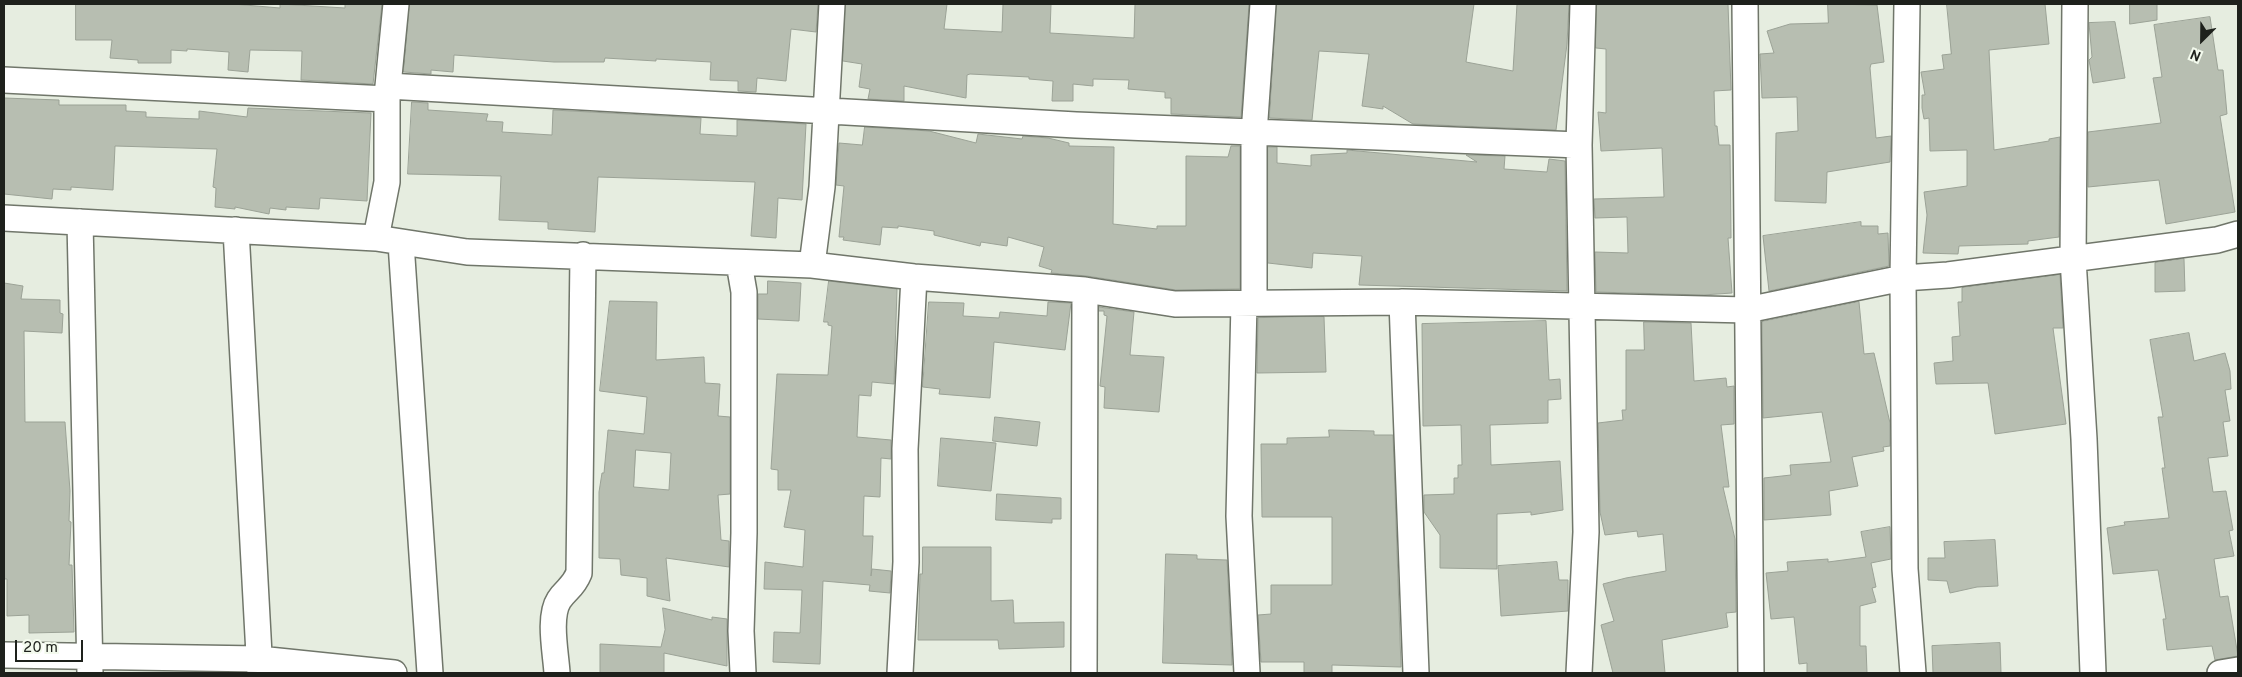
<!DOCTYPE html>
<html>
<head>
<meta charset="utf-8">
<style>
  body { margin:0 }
  #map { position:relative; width:2242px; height:677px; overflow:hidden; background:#e6ede0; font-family:Overpass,sans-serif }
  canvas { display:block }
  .frame { position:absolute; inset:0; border:5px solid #1e211c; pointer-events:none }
  .north { position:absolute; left:2177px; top:15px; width:50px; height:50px; -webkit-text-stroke:4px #f3faed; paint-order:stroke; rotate:203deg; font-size:14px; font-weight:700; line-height:20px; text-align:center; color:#1e211c }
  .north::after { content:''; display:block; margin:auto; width:18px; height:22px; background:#1e211c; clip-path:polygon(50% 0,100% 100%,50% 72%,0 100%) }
  .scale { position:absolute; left:15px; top:640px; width:68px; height:22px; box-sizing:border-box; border:2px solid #1e211c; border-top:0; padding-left:6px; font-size:15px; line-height:18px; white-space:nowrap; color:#1e211c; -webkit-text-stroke:4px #f3faed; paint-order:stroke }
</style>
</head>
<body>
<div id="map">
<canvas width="2242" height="677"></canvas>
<div class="frame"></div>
<div class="north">N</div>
<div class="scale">20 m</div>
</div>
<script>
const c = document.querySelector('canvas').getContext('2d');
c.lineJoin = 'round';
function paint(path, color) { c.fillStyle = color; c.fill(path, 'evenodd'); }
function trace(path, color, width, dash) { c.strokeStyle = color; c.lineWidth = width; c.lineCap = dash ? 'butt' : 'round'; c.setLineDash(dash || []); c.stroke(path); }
const building = new Path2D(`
  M76,4H233L280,8V4L345,8V4H382L373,84L301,80L302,51L250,50L248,72L228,70L229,52L187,49V51L171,50V63H138V60L110,58L112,40H76Z
  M410,4H818L816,32L791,29L786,81L757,78L756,92L738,91V81L710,80L711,62L656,59V61L605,58L604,62H554L454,55L453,72L431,70V74L404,72Z
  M846,4H947L944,29L1002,32L1003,4H1051L1050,33L1134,38L1135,4H1249L1241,117L1171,114V98H1165V92L1128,89L1129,80L1093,79V86L1073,84V101H1052L1053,81L1029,79V77L970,74L967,75L966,98L904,86V101L868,99L870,89L859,87L862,64L843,61Z
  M1277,4H1474L1466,62L1513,71L1517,4H1569L1567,44L1556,130L1413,124L1383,106V109L1362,106L1369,54L1319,51L1312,120L1270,118Z
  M1597,4H1728L1731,90L1714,91L1715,126H1717L1719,145H1730L1731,238H1728L1732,293L1703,295L1596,292L1595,252L1628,253L1627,217L1595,218L1594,199L1664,197L1662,148L1601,151L1598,112L1606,113V49L1596,48Z
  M1828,4L1877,5L1884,62L1871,64L1870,68L1876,138L1891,136L1890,162L1827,172L1826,203L1775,201L1776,133L1798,131L1797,97L1762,98L1760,54L1774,53L1767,31L1790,24L1828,23Z
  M1947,4H2045L2049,44L1989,50L1994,150L2049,141V139L2060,137L2059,237L2028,241V244L1959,246L1958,254L1923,253L1927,215L1924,192L1967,186V150L1930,151L1929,118L1924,119L1922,108V95H1925L1921,72L1944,69L1942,55L1951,54Z
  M2130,4H2157V20L2130,24Z
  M2210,17L2218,70H2223L2227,114L2220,116L2235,212L2166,224L2159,180L2088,187V132L2161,123L2153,78L2162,77L2154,25Z
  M2115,22L2125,78L2093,83L2089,60L2092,57L2089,23Z
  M4,98L59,100V105H126V111L146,112V117L199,119V111L247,117L248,108L371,113L367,201L320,198L319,209L286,207V210L270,208L269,214L235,207V209L215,207L216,188L213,187L217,149L115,146L113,190L71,187V190L53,189L52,199L4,194Z
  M412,102L428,103V110L488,114L486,121L503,122L502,132L552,135L553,110L701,118L700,134L737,136V120L806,124L802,200L778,198L776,238L751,236L755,182L598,177L595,232L548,229V222L499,220L501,176L408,174Z
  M865,127L929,131L976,143L978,134L1022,139L1023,136L1048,138L1069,143V146L1114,147L1113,224L1157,229V226H1186V156L1228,157L1231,146H1240V289L1176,290L1087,276L1051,273L1052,270L1039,266L1044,247L1008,237L1007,246L981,242L980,246L934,235V231L898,226V228L882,227L880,245L843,240L844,237H839L844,186L836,185L839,143L862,145Z
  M1268,147H1277V163L1311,166V155L1347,153V150L1477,162L1466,155L1505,156L1504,169L1547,172L1549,159L1565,161L1567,291L1359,285L1362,256L1313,253L1312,268L1268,263Z
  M1861,222V226H1878V234L1888,233L1889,266L1769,291L1763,236Z
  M2184,259L2185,291L2155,292V263Z
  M2060,275L2063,328H2053L2066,424L1995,434L1988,383L1936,384L1934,363L1953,361L1952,337L1960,336L1958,302H1962V288Z
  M768,281L801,283L799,321L758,319V294H767Z
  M829,281L897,289L894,384L872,382L871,396L859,395L857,437L891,440V459L881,458L880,497L864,496L863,536H873L871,576L872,569L891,571L890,593L869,591L870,585L823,581L820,664L773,662L774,632L800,633L802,590L764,589L765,562L803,567L805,530L784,527L791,490H778V470L771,469L777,374L828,375L832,326L828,325V322H824Z
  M4,283L23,286L21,299L60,300V313L63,314L62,333L24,331L25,422H65L70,491L69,521L71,522L69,565H72L74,632L29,633V615L7,616V579H4Z
  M610,301L657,302L656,360L704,357L705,383L720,384L718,416L730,417V494L718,495L721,540L729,541V567L666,558L670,601L647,596V578L621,575L620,559L599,558V492L602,473H604L608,430L644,434L647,397L600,391ZM636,450L671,453L669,490L634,487Z
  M929,302L964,303L963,316L999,318L1000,312L1047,316L1048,302L1071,303L1065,350L994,342L990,398L939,394L940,389L923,387Z
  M1859,302L1864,354L1874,353L1890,423V446L1883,447L1884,451L1852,457L1858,486L1829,491L1831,515L1764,520V478L1791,475L1790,465L1831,462L1822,412L1763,418L1762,322Z
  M1099,307L1134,312L1130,355L1164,357L1159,412L1104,408L1105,387L1100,386L1107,316L1104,315V311H1099Z
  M1324,317L1326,372L1257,373L1258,318Z
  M1546,321L1549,380L1560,379L1561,399L1548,400V423L1490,425L1491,465L1560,461L1563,510L1531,515V512L1497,514V569L1440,568V535L1424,512V495L1454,494V478H1458V465H1462L1461,425L1423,426L1422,324Z
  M1644,322L1691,323L1694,381L1726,378L1727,387L1734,386V424L1721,425L1729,487H1723L1735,539L1736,612L1726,613L1728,627L1662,640L1665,673H1613L1601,625L1614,621L1603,584L1626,578L1666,571L1663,534L1638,537L1637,531L1605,535L1600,512L1598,423L1623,420L1622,410H1626V350H1644Z
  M2189,333L2194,361L2225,353L2230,371L2231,389L2225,390L2230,421L2223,422L2228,456L2208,458L2213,492L2226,491L2233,530L2229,531L2234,556L2214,559L2220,597L2228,596L2238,656L2215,660L2212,646L2167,650L2163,619H2166L2158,570L2113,574L2107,528L2125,525L2124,522L2169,518L2162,468H2165L2158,417H2163L2150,340Z
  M995,417L1040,422L1037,446L993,441Z
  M1329,430L1374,431V435H1393L1401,667L1332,665V673H1304V662H1261L1258,615L1271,614V585H1332V517H1262L1261,444H1287V438L1329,437Z
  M941,438L996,443L991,491L938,486Z
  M997,494L1061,498V519H1052V523L996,520Z
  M1890,527L1891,559L1871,563L1876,587L1872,588L1876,602L1860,606V646H1866L1867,673H1807V663L1799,664L1794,617L1771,619L1766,573L1788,571L1787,562L1828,559V562L1866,557L1861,532Z
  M1995,540L1998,586L1977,587L1950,593L1947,581L1928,580V558H1945L1944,542Z
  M923,547H991V601L1013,600L1014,623L1064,622V647L999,649L998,640H918L920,574H922Z
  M1166,554L1197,555V559L1227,560L1232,665L1163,663Z
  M1557,562L1559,580H1568V611L1501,616L1498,566Z
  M663,608L712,620V617L727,619V666L664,653V673H600V644L661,647L665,630Z
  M2000,643L2001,673H1933L1932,646Z`);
paint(building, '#b7beb1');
trace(building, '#9ba296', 1);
const street = new Path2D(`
  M1745,4L1751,673
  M1907,4L1903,278L1905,569L1913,673
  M2075,4L2073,259L2084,439L2093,673
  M4,80L387,99L388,86L1076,125L1579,145
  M388,86L396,4
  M4,218L376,238L467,252L812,265L914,277L1085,290L1175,304L1402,302L1747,310L1903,278L1948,275L2217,240L2238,234
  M80,222L90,673
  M236,230L260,673
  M376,238L387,182V99
  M401,243L430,673
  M739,263L744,292V533L741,631L743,673
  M812,265L822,187L832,4
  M1254,302V134L1263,4
  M1402,302L1416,673
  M1244,303L1239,516L1247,673
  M4,655L259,659L394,673
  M557,673C556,654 548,617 559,600C566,589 573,588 579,573L583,255
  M900,673L906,562L905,449L914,277
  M1084,673L1085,290
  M1579,673L1586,532L1579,145L1583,4
  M2220,673L2238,670`);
trace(street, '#70766a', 28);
trace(street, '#fff', 25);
</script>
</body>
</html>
